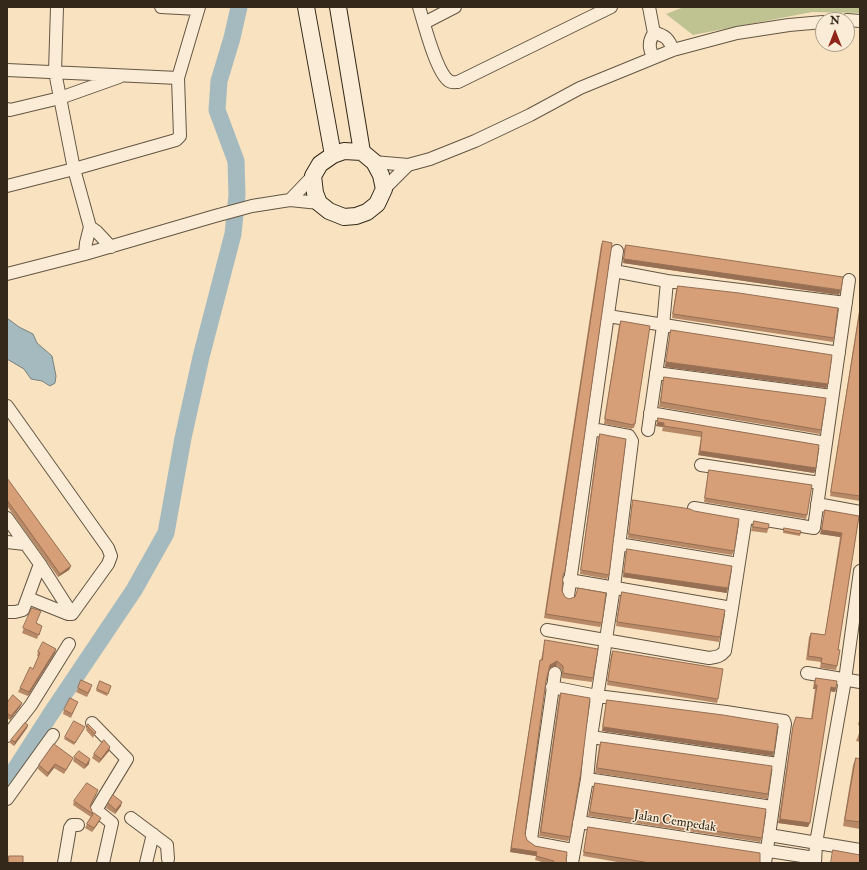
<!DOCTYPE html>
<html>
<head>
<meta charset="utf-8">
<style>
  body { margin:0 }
  #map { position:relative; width:867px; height:870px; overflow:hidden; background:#f8e2c0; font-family:"IM FELL Double Pica",serif }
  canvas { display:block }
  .frame { position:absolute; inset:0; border:8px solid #332819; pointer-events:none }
  .north { position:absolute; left:815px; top:12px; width:40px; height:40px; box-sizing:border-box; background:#faecd6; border:1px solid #aa9e8a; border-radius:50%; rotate:0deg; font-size:11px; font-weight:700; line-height:16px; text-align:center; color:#332819 }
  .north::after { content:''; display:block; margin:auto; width:14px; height:18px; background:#8f2418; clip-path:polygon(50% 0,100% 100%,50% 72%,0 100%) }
</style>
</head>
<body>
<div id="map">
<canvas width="867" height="870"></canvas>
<div class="frame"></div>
<div class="north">N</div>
</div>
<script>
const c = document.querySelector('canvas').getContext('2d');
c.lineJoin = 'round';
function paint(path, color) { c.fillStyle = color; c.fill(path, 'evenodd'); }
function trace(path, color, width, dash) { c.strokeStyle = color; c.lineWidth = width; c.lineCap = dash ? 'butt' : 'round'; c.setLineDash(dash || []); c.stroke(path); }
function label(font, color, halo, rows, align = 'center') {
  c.font = font + ' "IM FELL Double Pica",serif'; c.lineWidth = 3; c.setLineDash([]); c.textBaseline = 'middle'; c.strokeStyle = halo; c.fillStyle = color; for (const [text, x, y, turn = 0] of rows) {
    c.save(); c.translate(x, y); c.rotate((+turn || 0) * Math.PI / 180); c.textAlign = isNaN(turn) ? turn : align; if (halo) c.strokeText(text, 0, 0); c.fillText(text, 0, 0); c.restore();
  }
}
paint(new Path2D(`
  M684,7H860V13L812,12L693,35L666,14Z`), '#bfc391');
const water = new Path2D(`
  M7,318L19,327L33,334L37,343L52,356L56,376L55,383L50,386L42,381L31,379L24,369L7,359Z`);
paint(water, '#a4babe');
trace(water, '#77807c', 1);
trace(new Path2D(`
  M7,782L52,712L134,590L166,533L183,438L201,357L233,234L237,195L236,161L217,110L219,81L232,38L239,7`), '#a4babe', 17);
const street = new Path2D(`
  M57,7L55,72L74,169L90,227L86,243L85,254
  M161,7L198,9
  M419,7C424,23 436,72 449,81C452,83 455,82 458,82L611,7
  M649,7L654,33C648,42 649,48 653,57
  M847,20L860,21
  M424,23L455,7
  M654,33C665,35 669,39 673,50
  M7,70L178,78
  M7,109L10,110L60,98L119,77
  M374,162L408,165L430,159L475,141L530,115L580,88L673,50L737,33L789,25L823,22
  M7,186L74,169L176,140L180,136L178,78L199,7
  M384,189L408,165
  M290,200L313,176
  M90,227L97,232L111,247
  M614,271L667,281L846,303
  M7,274L85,254L215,216L252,206L290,200L319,203
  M608,316L839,353
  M656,373L832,396
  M7,406L108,548L111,556L108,564L72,614H68L28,598
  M650,413L826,443
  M648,430L663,326L667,281
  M701,465L820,483
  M817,504L860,512
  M694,508L814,528L849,280
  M7,518L40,564L72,614
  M7,542L25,544
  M619,544L738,564
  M569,580L732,608L746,517
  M568,596L617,251
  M7,612H15L23,610L40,564
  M547,630L709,658C716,657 720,657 725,651L732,608
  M555,673L531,839L535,843L573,850
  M807,673L860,682
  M552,687L597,696L726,712L784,721L785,724L765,863
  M92,723L127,759L96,810L112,823L103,863
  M7,736L31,705L69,644
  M591,737L778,764
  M587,779L772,807
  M7,799L53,735
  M131,818L167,845L168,859
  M579,822L815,858
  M769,835L860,850
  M64,863L70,828L72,825H78
  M146,863L153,834
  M572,863L587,779L591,737L614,587L632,441L629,436L592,429
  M815,863L816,843L845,680L860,571`);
const secondary = new Path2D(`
  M306,7L333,155
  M338,7L362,152
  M344,151L362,152L374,162L381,175L384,189L377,204L367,212L356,216L344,217L329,211L319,203L315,193L313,176L320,164L333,155Z`);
trace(street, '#645643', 14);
trace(secondary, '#332819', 18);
trace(street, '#faecd6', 12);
trace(secondary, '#faecd6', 16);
paint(new Path2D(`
  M603,241L563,576L562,591L565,597L602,623L600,627L544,618L601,245Z
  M626,245L839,295L623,263L624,249Z
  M678,286L834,338L833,342L672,318L676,290Z
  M860,305V501L830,496Z
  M621,321L635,424L634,428H632V429L604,424L619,325Z
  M671,330L828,384L826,388L665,367L670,334Z
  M664,377L821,430L820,434L659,407L663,381Z
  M658,418L819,445L814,473L698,455L701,437L662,431L663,427L656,426Z
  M600,434L609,575L607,579L580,574L598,438Z
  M709,470L807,515L806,519L704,502L708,474Z
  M7,478L71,566L69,570L58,577L7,506Z
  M633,500L734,551L732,555L628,538L632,504Z
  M825,510L859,516L838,650L837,666L836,670L820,668L821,662L806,660L809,637L811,633L825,635L840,537L820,534L824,514Z
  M754,521L768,529L767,533L751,531Z
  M784,528L801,531L800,536L783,533Z
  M627,549L727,593L623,577L626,553Z
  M622,592L720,637L719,642L616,626L620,597Z
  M32,608L36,623L42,626L37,639L22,633Z
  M545,640L593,678L592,682L562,678V670L556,666L549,668L546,681L525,834L527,840L535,846L566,861L568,863H545L535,860L536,856L510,852L539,664L540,660H541L544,644Z
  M56,649L55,653L28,696L18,692L20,688L33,669L39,657L37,656L38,652Z
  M613,651L718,699L717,703L607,685L611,655Z
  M816,678L836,688L835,692L830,691L808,827L778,823L792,730L796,717L811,719L815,689H813L814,682Z
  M100,681L111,686L107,696L96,691Z
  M78,688L91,689L87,697L76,692Z
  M561,693L570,837L568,841L539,836L559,697Z
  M607,700L773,756L602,731L606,705Z
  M7,703H22L20,707L10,720L7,718Z
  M76,706L71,718L63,714L64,710Z
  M860,718V728L858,724Z
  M28,725L27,728L14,746L10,743L11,740Z
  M87,726L96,732L93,738L86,730Z
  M84,729L74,745L64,739L65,737Z
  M860,731V742L856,741Z
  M601,742L768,794L767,799L595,773L599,746Z
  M110,747L109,751L99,763L92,758L94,754Z
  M74,757L89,764L84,769L73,761Z
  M856,758L860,759V829L843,826L853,765Z
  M71,762L64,774L54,768L47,777L38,769L39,765Z
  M595,783L762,838L760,842L588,816L593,788Z
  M97,794L90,806L93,814L91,816L99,822L92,832L85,828L87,824L91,817L73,805L74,801Z
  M108,803L121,806L115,814L106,808Z
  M588,827L760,863H623L583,856L587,831Z
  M9,856L23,863H7V860Z`), '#b88967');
paint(new Path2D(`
  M624,259L841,290L839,295L623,263Z
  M666,362L828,384L826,388L665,367Z
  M658,422L664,423L663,427L656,426Z
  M700,451L816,468L814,473L698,455Z
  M822,530L842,533L840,537L820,534Z
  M71,566L69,570L58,577L60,574Z
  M624,573L728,588L727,593L623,577Z
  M56,649L55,653L28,696L29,692Z
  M557,661L556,666L549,669L550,665Z
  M815,685H817L815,689H813Z
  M831,687L836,688L835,692L830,691Z
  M22,703L20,707L10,720L11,716Z
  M28,725L27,728L14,746L15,742Z
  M603,727L774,752L773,756L602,731Z
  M110,747L109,751L99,763L101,759Z
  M90,759L89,764L84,769L86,765Z
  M55,764L54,768L47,777L48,773Z
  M122,802L121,806L115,814L116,810Z
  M101,818L99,822L92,832L94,828Z
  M780,819L810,823L808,827L778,823Z
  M511,848L537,852L536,856L510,852Z`), '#966f54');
const building = new Path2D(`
  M603,241L612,243L565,571L563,575L562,591L565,597L569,599L575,597L578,588L606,593L602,623L546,614Z
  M626,245L843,277L841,290L624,259Z
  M678,286L739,293L838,308L834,338L673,314Z
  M860,310V496L831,492Z
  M621,321L650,326L635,424H633V425L605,419Z
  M671,330L832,355L828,384L666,362Z
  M664,377L826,398L821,430L661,402Z
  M658,418L819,445L816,468L700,451L702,432L664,426V423L658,422Z
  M600,434L626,439L609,575L581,570Z
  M709,470L812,485L807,515L705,498Z
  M7,478L71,566L60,574L7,500Z
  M633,500L690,509L694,511L739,519L734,551L629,534Z
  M825,510L859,516L838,650H840L837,666L821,663L822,658L808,656L811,633L825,635L842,533L822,530Z
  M754,521L769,524L768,529L753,527Z
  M784,528L801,531L800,534L784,531Z
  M627,549L732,566L728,588L624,573Z
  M622,592L725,610L720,637L617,622Z
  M32,608L41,611L36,623L42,626L39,635L23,628Z
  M545,640L598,649L593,678L563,673V666L557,661L550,665L546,681L525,834L527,840L535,846L567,852L566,861L568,863H553L554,861L536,856L537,852L511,848L539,667L540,660H542Z
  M43,642L56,649L29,692L20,688L30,667L33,669L40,653L38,652Z
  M613,651L723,669L718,699L608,681Z
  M816,678L837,681L836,688L831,687L810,823L780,819L793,726L796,717L812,719L817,685H815Z
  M81,680L92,685L88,693L78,688Z
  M100,681L111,686L108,694L97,689Z
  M561,693L590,698L581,771L570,837L541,832Z
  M13,695L22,703L11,716L7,713V703Z
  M70,698L78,702L72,714L64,710Z
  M607,700L723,715L778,724L774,752L603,727Z
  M74,721L85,727L75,743L65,737Z
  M25,723L28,725L15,742L11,740Z
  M88,724L96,732L95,734L87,726Z
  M104,740L110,747L101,759L94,754Z
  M601,742L772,766L768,794L597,768Z
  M54,744L73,758L66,770L55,764L48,773L39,765Z
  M79,751L90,759L86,765L74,757Z
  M856,758L860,759V822L845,820Z
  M87,783L98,790L90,806L93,814L74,801Z
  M595,783L766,809L762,838L590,812Z
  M113,795L122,802L116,810L108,803Z
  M94,813L101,818L94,828L87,824Z
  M588,827L760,853V863H650L584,852Z
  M833,850L860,855V863H831Z
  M9,856H23V863H9Z`);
paint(building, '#d69f78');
trace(building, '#966f54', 1);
label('13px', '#332819', '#faecd6', [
  ["Jalan Cempedak",675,822,9]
]);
</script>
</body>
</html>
